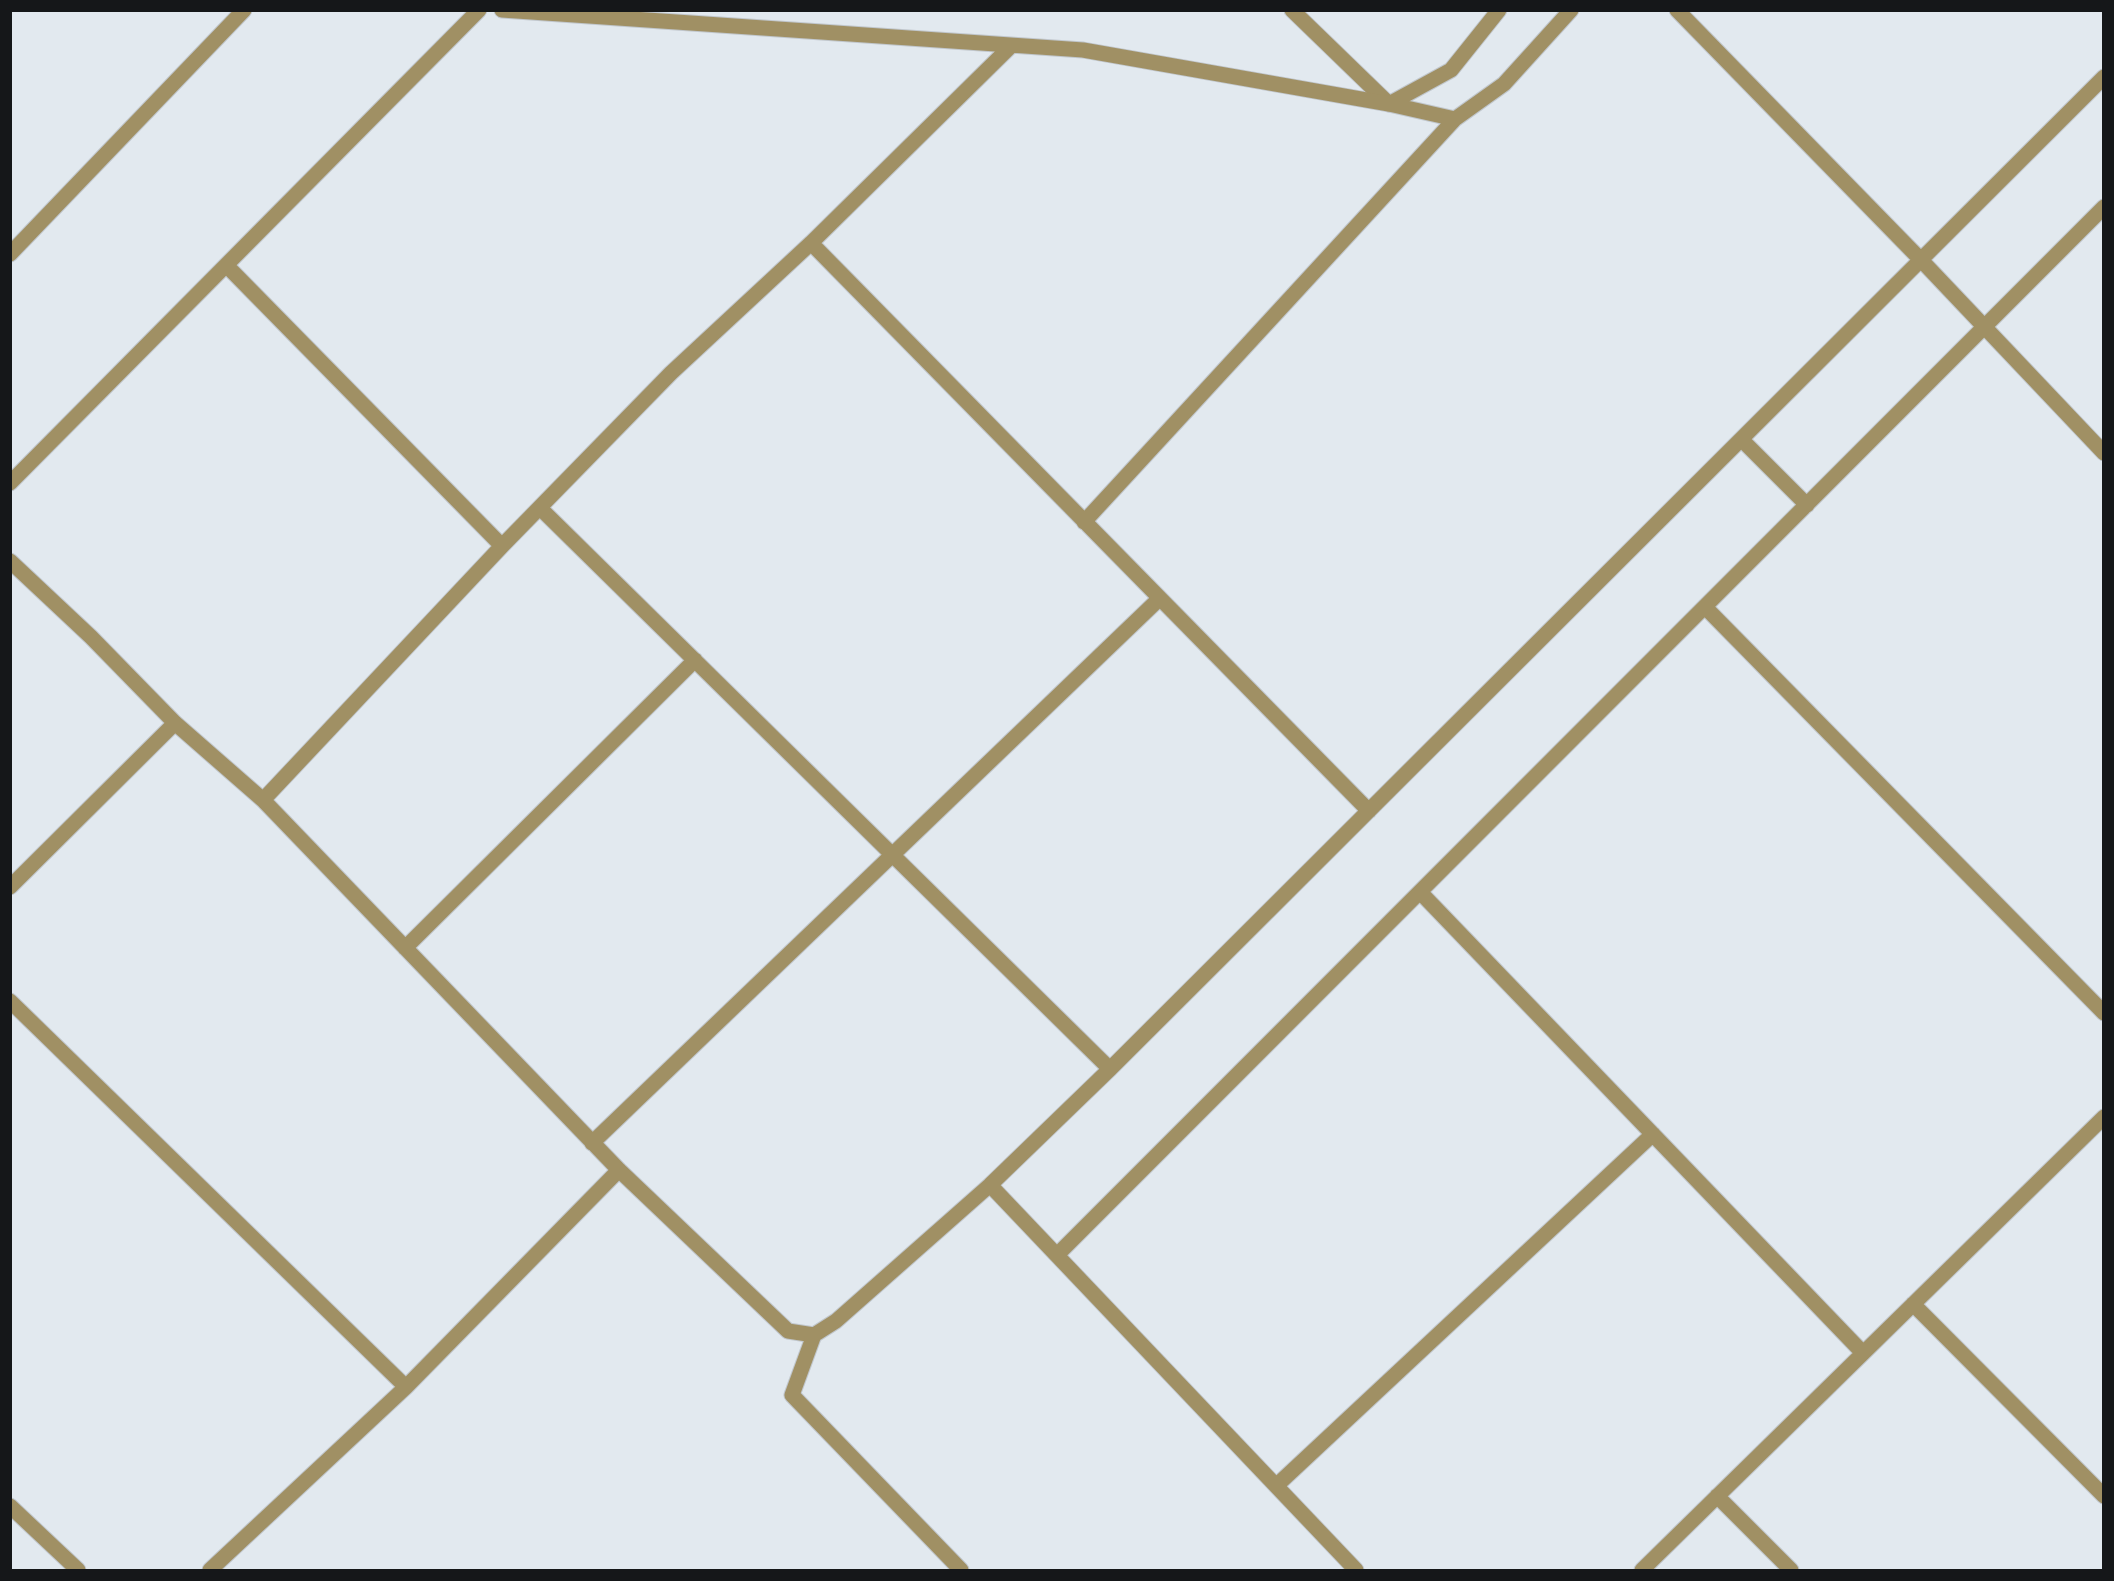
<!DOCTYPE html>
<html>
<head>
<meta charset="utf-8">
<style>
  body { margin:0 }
  #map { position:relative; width:2114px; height:1581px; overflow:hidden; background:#e2e9ef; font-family:Roboto,sans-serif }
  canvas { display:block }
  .frame { position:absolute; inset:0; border:12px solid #151719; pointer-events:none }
</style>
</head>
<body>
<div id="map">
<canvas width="2114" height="1581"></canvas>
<div class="frame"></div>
</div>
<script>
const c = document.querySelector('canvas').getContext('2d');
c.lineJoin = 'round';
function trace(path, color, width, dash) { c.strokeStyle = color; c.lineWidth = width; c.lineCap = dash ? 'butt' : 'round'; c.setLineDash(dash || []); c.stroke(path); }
const service = new Path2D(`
  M1292,10L1389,104
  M10,254L244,10`);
const minor = new Path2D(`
  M502,10L1083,50L1389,104L1455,119L1504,84L1571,10
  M1677,10L1922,261L2104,453
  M1389,104L1451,70L1499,10
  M811,243L1369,811
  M226,265L502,546
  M1742,440L1807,505
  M10,483L479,10
  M540,508L1110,1069
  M1084,522L1455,119
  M10,561L91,637L175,723L263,800L619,1170L788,1331L814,1335L836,1321L990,1185L1110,1069L2104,77
  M1705,607L2104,1013
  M263,800L502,546L671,373L811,243L1010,47
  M10,887L175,723
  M1420,892L1863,1353
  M405,948L695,660
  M10,1001L406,1387
  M592,1143L1159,599
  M990,1185L1356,1570
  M1057,1255L2104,207
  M1913,1304L2104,1496
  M814,1335L792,1395L961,1570
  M1276,1486L1653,1134
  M1717,1496L1791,1570
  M10,1506L78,1570
  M210,1570L406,1387L619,1170
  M1642,1570L2104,1117`);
trace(service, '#c1c7cd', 17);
trace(minor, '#c1c7cd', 17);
trace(service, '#a09064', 15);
trace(minor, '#a09064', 15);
</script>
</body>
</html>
